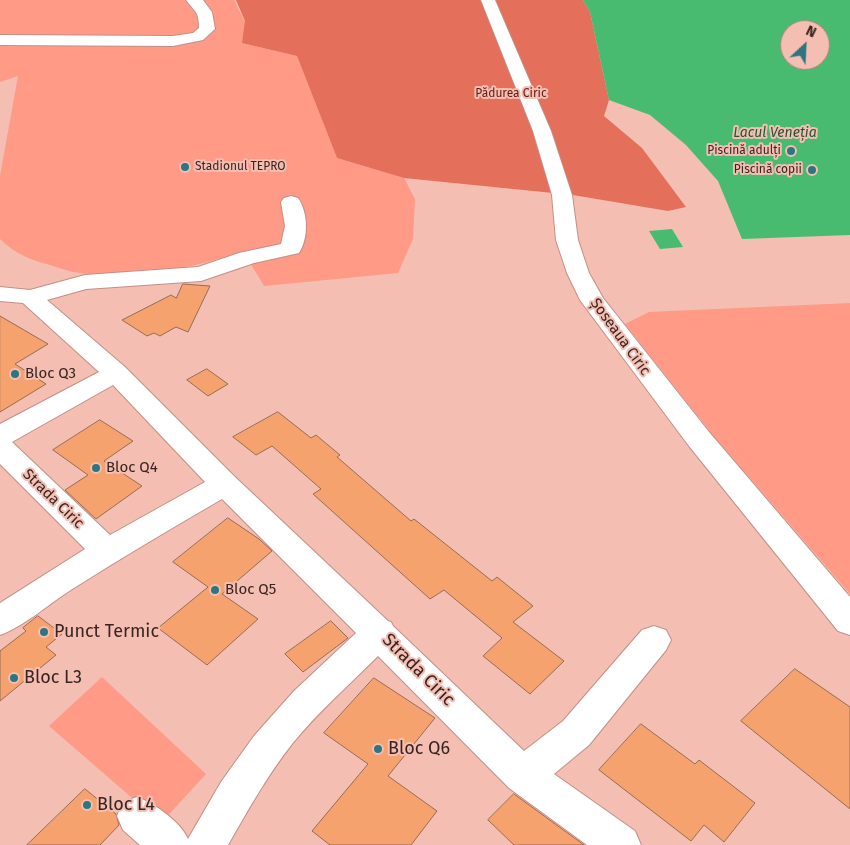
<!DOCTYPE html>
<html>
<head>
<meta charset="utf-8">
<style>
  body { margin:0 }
  #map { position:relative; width:850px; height:845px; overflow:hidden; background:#f4beb3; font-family:"Fira Sans",sans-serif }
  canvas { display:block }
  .north { position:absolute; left:780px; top:20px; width:50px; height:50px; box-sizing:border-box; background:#f4beb3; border:1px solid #a98078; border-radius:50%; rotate:25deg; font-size:14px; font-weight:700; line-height:20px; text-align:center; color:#38241f }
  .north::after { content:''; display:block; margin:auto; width:18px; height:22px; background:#2e7582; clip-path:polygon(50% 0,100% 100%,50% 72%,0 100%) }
</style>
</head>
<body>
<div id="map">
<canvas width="850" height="845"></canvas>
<div class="north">N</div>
</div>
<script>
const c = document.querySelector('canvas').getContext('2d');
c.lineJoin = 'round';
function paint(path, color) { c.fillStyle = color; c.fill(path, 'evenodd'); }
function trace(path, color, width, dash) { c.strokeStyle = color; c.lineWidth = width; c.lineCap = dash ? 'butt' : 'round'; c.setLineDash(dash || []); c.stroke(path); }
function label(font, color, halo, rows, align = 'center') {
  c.font = font + ' "Fira Sans",sans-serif'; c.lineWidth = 4; c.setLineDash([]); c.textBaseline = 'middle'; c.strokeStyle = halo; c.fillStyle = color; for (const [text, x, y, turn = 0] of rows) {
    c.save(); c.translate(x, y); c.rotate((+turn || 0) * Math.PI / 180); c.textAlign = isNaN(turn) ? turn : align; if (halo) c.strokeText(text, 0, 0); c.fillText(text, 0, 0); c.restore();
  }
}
paint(new Path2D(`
  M0,0H234L246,24L242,43L297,56L337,158L404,178L415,199L413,239L398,273L264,286L243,251C195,268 130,281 80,273C70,272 60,268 50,265C31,260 15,254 0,239V176L18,76L0,82Z
  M850,303V594L712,434L625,324L649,312Z
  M102,677L206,774L161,823L49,726Z`), '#fe9a86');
paint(new Path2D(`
  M236,0H583L590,12L609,100L604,116L642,148L686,207L668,211L573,195L404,178L337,158L297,56L242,43L245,21Z`), '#e46f5a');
paint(new Path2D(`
  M583,0H850V235L742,239L718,181L686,145L650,115L609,100L590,12ZM790,30H820V60H790Z
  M672,229L683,247L660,249L649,231Z`), '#48bb70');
const building = new Path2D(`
  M183,284L210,286L188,332L176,327L160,336L154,333L147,336L122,320L171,295L176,298Z
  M0,316L48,344L15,364L46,384L0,412Z
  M207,369L228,384L208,396L187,380Z
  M278,412L311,438L316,435L340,455L337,457L411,521L414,519L492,581L497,577L533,606L513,622L564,661L530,694L483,656L502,638L444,590L430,599L313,494L321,489L272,446L256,455L233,437Z
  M100,420L133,441L104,461L142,486L96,519L65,490L88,475L53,450Z
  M228,518L259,539L272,551L222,594L258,619L207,665L158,628L208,587L173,562Z
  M38,616L62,634L46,647L56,655L0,701V651L26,631L23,628Z
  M331,621L348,638L303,672L285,654Z
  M795,669L850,707V809L741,721Z
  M374,678L435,718L388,776L437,811L411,845H330L312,831L368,764L324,733Z
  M641,724L695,764L699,760L755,803L724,842L704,825L691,841L599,770Z
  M85,789L116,814L119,825L100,845H27Z
  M514,794L584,845H514L488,820Z`);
paint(building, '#f5a26e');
trace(building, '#966c54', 1);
const minor = new Path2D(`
  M186,0H203L212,12L215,29L203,40L173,46L0,45V35L173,36L193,33L199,28C199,11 195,12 186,0Z
  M481,0H495L551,131L572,195L578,240L589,273L603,298L709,432L850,597V635L838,631L689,446L580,300L567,273L556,240L552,195L533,131Z
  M291,196L298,198C308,212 309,238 299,253L254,263L201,281L86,289L47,300L125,367L235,477L388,621L391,622L393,626L524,751L563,721L642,630L654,626L666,630L671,640L666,650L589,745L554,774L635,831L641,845H587L509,788L378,656C349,685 318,712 292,744C267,776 248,810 228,845H140L123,830L117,816L123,802L137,797C155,804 180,821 188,839L221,782L254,736L294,691L356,633L222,499C172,528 123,557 74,588C51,602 25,626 0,635V603L85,549L0,464V424L99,372L23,303L0,301V287L30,290L85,275L198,267L239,253L281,244L285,226L281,202L284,198ZM113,385L205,482L110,535L12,442Z`);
trace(minor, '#c38f85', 2);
paint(minor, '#fff');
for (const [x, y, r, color] of [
  [791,151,5,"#2e7582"],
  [185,167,5,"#2e7582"],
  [812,170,5,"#2e7582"],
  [15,374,5,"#2e7582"],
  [96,468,5,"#2e7582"],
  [215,590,5,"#2e7582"],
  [44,632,5,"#2e7582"],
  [14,678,5,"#2e7582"],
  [378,749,5,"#2e7582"],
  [87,805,5,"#2e7582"]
]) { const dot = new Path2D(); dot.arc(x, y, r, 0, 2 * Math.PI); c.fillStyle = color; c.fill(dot); trace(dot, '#f4beb3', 2); }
label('12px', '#63190d', '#f4beb3', [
  ["Pădurea Ciric",511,94]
]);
label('12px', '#38241f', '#f4beb3', [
  ["Piscină adulți",781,151],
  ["Stadionul TEPRO",195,167,"left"],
  ["Piscină copii",802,170]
], 'right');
label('italic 14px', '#265334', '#f4beb3', [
  ["Lacul Veneția",775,133]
]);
label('15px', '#38241f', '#f4beb3', [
  ["Șoseaua Ciric",620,337,54],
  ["Strada Ciric",53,499,44]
]);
label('15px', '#38241f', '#f4beb3', [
  ["Bloc Q3",25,374],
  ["Bloc Q4",106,468],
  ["Bloc Q5",225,590]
], 'left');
label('18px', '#38241f', '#f4beb3', [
  ["Punct Termic",54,632],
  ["Bloc L3",24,678],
  ["Bloc Q6",388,749],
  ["Bloc L4",97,805]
], 'left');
label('18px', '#38241f', '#f4beb3', [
  ["Strada Ciric",418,670,45]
]);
</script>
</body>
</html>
